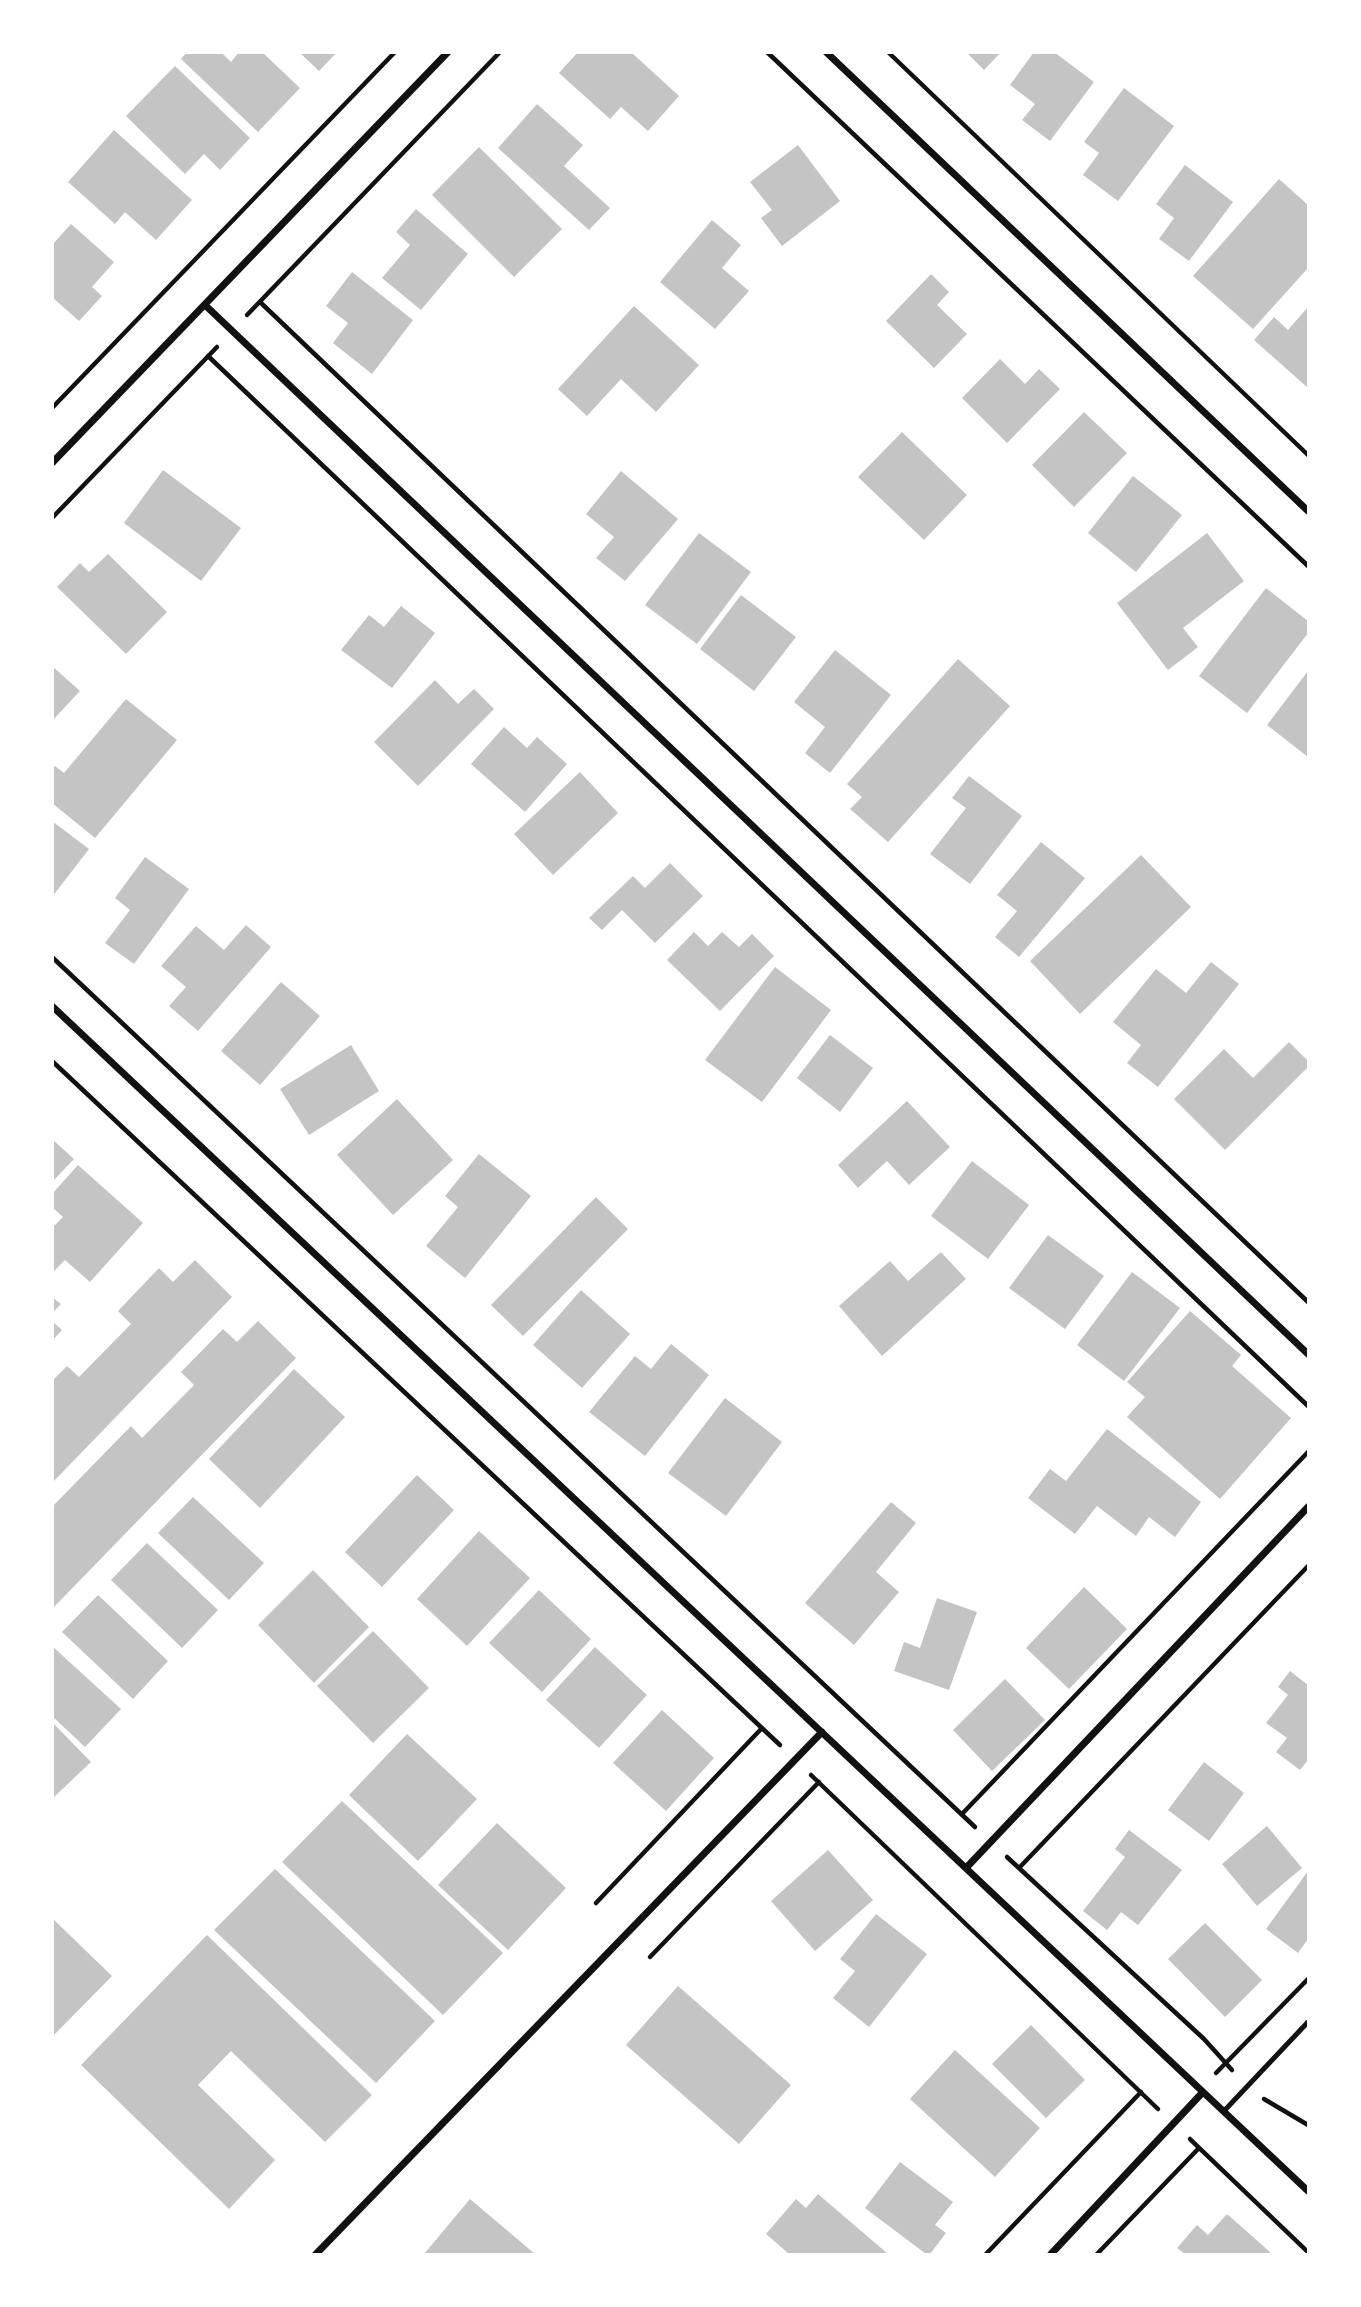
<!DOCTYPE html>
<html>
<head>
<meta charset="utf-8">
<style>
  body { margin:0 }
  #map { position:relative; width:1361px; height:2307px; overflow:hidden; background:#fff; font-family:"Fira Sans",sans-serif }
  canvas { display:block }
  .frame { position:absolute; inset:0; border:54px solid #fff; pointer-events:none }
</style>
</head>
<body>
<div id="map">
<canvas width="1361" height="2307"></canvas>
<div class="frame"></div>
</div>
<script>
const c = document.querySelector('canvas').getContext('2d');
c.lineJoin = 'round';
function paint(path, color) { c.fillStyle = color; c.fill(path, 'evenodd'); }
function trace(path, color, width, dash) { c.strokeStyle = color; c.lineWidth = width; c.lineCap = dash ? 'butt' : 'round'; c.setLineDash(dash || []); c.stroke(path); }
paint(new Path2D(`
  M187,52H221L231,62L239,52H262L300,88L258,132L181,59Z
  M299,52H337L319,71Z
  M578,52H631L679,96L648,131L621,107L610,119L559,73Z
  M966,52H1001L984,70Z
  M1034,52H1054L1094,82L1050,141L1022,120L1035,104L1010,85Z
  M175,66L250,138L220,170L204,154L185,174L126,116Z
  M1124,88L1174,126L1118,201L1083,175L1099,153L1084,142Z
  M537,104L583,145L564,166L610,208L589,230L498,148Z
  M114,130L192,200L156,240L125,212L115,224L68,182Z
  M798,145L840,201L782,246L761,218L772,210L750,182Z
  M479,147L562,229L514,277L432,195Z
  M1185,165L1233,202L1189,261L1159,239L1174,218L1156,204Z
  M1279,179L1308,205V268L1253,329L1193,276Z
  M416,209L468,254L421,310L382,278L410,245L396,232Z
  M712,220L741,245L722,268L749,291L715,329L660,282Z
  M71,224L114,262L92,287L102,296L79,321L52,297V245Z
  M352,272L413,320L372,374L333,343L348,323L326,306Z
  M931,274L949,292L937,305L967,334L934,368L886,321Z
  M634,306L699,365L656,412L621,379L587,416L558,389Z
  M1308,307V388L1254,340L1274,317L1288,330Z
  M1000,359L1025,384L1039,369L1060,389L1007,443L962,398Z
  M1084,412L1127,453L1074,507L1032,465Z
  M902,432L967,495L924,540L858,477Z
  M163,470L241,528L201,581L124,523Z
  M621,471L678,519L625,581L596,558L614,537L586,514Z
  M1133,476L1182,515L1136,572L1088,533Z
  M699,533L751,572L697,644L645,605Z
  M1207,533L1244,581L1183,628L1198,647L1168,670L1117,603Z
  M108,554L167,612L126,654L57,587L80,563L89,572Z
  M1266,588L1308,621V633L1247,713L1199,676Z
  M741,595L796,637L754,691L700,649Z
  M401,606L435,633L392,688L341,650L369,615L384,627Z
  M835,650L891,695L830,773L805,753L825,727L794,702Z
  M958,659L1010,706L888,842L850,809L862,797L847,784Z
  M52,666L80,691L52,721Z
  M1308,671V757L1267,725Z
  M435,680L458,704L474,689L494,709L418,786L374,742Z
  M126,699L177,740L95,838L52,803V769L55,766L64,773Z
  M504,727L527,748L537,737L567,764L525,812L471,764Z
  M580,772L618,813L553,875L514,834Z
  M969,776L1022,816L970,884L930,854L966,808L952,798Z
  M52,821L89,849L52,897Z
  M1041,842L1085,878L1019,957L995,937L1017,911L997,895Z
  M1141,855L1191,907L1080,1014L1030,961Z
  M145,857L189,889L134,964L105,943L130,910L115,898Z
  M670,863L703,896L655,943L622,910L602,930L589,918L633,876L645,888Z
  M246,925L271,947L198,1031L169,1006L186,987L161,966L196,926L224,950Z
  M694,932L708,946L722,932L739,947L752,934L774,956L720,1011L667,960Z
  M1211,962L1239,984L1158,1087L1127,1063L1141,1045L1113,1022L1156,969L1186,993Z
  M775,967L831,1010L762,1102L705,1060Z
  M281,982L320,1016L260,1085L221,1051Z
  M830,1035L873,1068L840,1112L797,1078Z
  M1289,1042L1308,1061V1067L1225,1150L1174,1099L1224,1049L1253,1078Z
  M351,1045L379,1091L309,1135L280,1089Z
  M397,1099L453,1160L393,1215L337,1155Z
  M907,1101L950,1147L909,1185L887,1161L858,1188L838,1165Z
  M52,1139L74,1159L52,1182Z
  M479,1154L531,1196L465,1278L426,1246L458,1207L445,1196Z
  M972,1161L1029,1205L988,1259L931,1216Z
  M78,1165L143,1223L90,1282L65,1260L52,1273V1228L63,1217L52,1207V1194Z
  M596,1197L628,1229L523,1336L491,1305Z
  M1048,1235L1104,1276L1065,1329L1009,1288Z
  M941,1252L966,1279L882,1356L839,1306L890,1261L908,1281Z
  M195,1260L232,1297L52,1483V1381L67,1366L79,1377L131,1324L118,1311L159,1268L173,1282Z
  M1132,1272L1180,1308L1124,1381L1077,1345Z
  M581,1290L630,1334L582,1388L533,1345Z
  M52,1297L61,1304L52,1313Z
  M1190,1311L1241,1355L1232,1366L1291,1418L1220,1499L1127,1417L1145,1397L1127,1382Z
  M52,1321L62,1330L52,1341Z
  M258,1321L296,1358L52,1609V1507L131,1426L142,1438L194,1385L181,1372L223,1329L237,1342Z
  M671,1344L709,1375L645,1456L589,1412L635,1356L651,1369Z
  M294,1369L345,1417L260,1508L209,1459Z
  M725,1398L782,1442L726,1516L668,1473Z
  M1107,1429L1201,1502L1175,1537L1149,1517L1136,1536L1097,1506L1075,1534L1028,1498L1050,1469L1066,1481Z
  M417,1475L454,1510L382,1587L345,1552Z
  M193,1497L264,1563L229,1600L158,1533Z
  M891,1502L916,1523L876,1572L899,1592L854,1645L805,1603Z
  M479,1531L530,1578L467,1646L417,1599Z
  M147,1543L218,1610L182,1648L111,1580Z
  M313,1570L369,1627L314,1683L258,1625Z
  M1084,1587L1127,1629L1069,1689L1026,1648Z
  M539,1590L591,1639L542,1692L489,1643Z
  M98,1595L168,1661L133,1699L62,1632Z
  M937,1598L977,1612L949,1690L894,1671L904,1642L920,1648Z
  M373,1631L429,1688L373,1743L317,1686Z
  M52,1646L121,1709L85,1747L52,1716Z
  M595,1647L647,1695L599,1748L546,1700Z
  M1290,1671L1308,1685V1760L1300,1770L1276,1752L1287,1738L1266,1723L1288,1695L1278,1687Z
  M1005,1679L1045,1720L992,1771L953,1730Z
  M662,1710L714,1758L666,1811L613,1763Z
  M52,1722L91,1762L54,1797L52,1795Z
  M407,1734L477,1799L418,1861L349,1795Z
  M1204,1762L1244,1793L1209,1841L1168,1810Z
  M342,1801L503,1953L443,2015L282,1862Z
  M497,1823L566,1888L508,1950L438,1885Z
  M1267,1826L1302,1868L1257,1906L1222,1864Z
  M1129,1830L1182,1870L1138,1925L1121,1912L1107,1930L1083,1911L1125,1857L1115,1849Z
  M828,1850L873,1900L815,1951L771,1901Z
  M275,1869L435,2021L376,2083L214,1930Z
  M1308,1871V1939L1298,1953L1266,1929Z
  M876,1914L927,1954L869,2027L833,1998L855,1971L840,1959Z
  M52,1918L112,1976L52,2037Z
  M1205,1923L1262,1980L1225,2017L1168,1959Z
  M207,1935L372,2095L325,2142L231,2051L198,2085L275,2160L229,2209L81,2065Z
  M678,1986L791,2085L739,2144L626,2045Z
  M1031,2025L1085,2080L1046,2118L992,2064Z
  M955,2050L1040,2128L995,2177L910,2099Z
  M900,2162L953,2202L935,2225L946,2233L930,2254H926L865,2208Z
  M818,2194L888,2254H789L766,2234L796,2199L806,2208Z
  M470,2199L535,2254H424Z
  M1227,2214L1270,2252L1268,2254H1185L1177,2248L1197,2225L1208,2235Z`), '#c4c4c4');
trace(new Path2D(`
  M767,52L1308,566
  M888,52L1308,455
  M260,302L1308,1302
  M247,315L500,52
  M208,356L1308,1406
  M52,408L395,52
  M52,518L217,347
  M52,957L975,1827
  M52,1061L780,1745
  M811,1775L1158,2109
  M962,1814L1308,1452
  M1007,1857L1204,2039L1232,2070
  M1019,1868L1308,1566
  M596,1903L762,1728
  M650,1957L819,1782
  M1216,2073L1308,1979
  M1264,2099L1308,2125
  M1190,2139L1308,2252
  M986,2254L1141,2092
  M1097,2254L1199,2148`), '#111', 4.5);
trace(new Path2D(`
  M1224,2111L1308,2022`), '#111', 5);
trace(new Path2D(`
  M826,52L1308,511
  M205,305L1308,1354
  M52,463L448,52
  M52,1006L1308,2191
  M966,1868L1308,1507
  M316,2254L822,1732
  M1051,2254L1203,2092`), '#111', 7);
</script>
</body>
</html>
